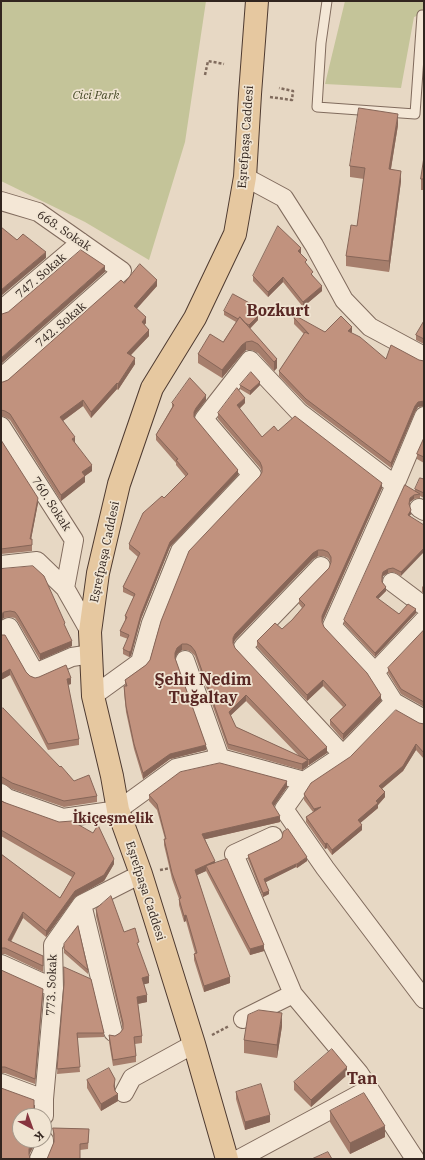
<!DOCTYPE html>
<html>
<head>
<meta charset="utf-8">
<style>
  body { margin:0 }
  #map { position:relative; width:425px; height:1160px; overflow:hidden; background:#e7d8c4; font-family:"IBM Plex Serif",serif }
  canvas { display:block }
  .frame { position:absolute; inset:0; border:2px solid #32251f; pointer-events:none }
  .north { position:absolute; left:12px; top:1108px; width:40px; height:40px; box-sizing:border-box; background:#f0e4d2; border:1px solid #a4988a; border-radius:50%; rotate:139deg; font-size:11px; font-weight:700; line-height:16px; text-align:center; color:#32251f }
  .north::after { content:''; display:block; margin:auto; width:14px; height:18px; background:#87353f; clip-path:polygon(50% 0,100% 100%,50% 72%,0 100%) }
</style>
</head>
<body>
<div id="map">
<canvas width="425" height="1160"></canvas>
<div class="frame"></div>
<div class="north">K</div>
</div>
<script>
const c = document.querySelector('canvas').getContext('2d');
c.lineJoin = 'round';
function paint(path, color) { c.fillStyle = color; c.fill(path, 'evenodd'); }
function trace(path, color, width, dash) { c.strokeStyle = color; c.lineWidth = width; c.lineCap = dash ? 'butt' : 'round'; c.setLineDash(dash || []); c.stroke(path); }
function label(font, color, halo, rows, align = 'center') {
  c.font = font + ' "IBM Plex Serif",serif'; c.lineWidth = 3.5; c.setLineDash([]); c.textBaseline = 'middle'; c.strokeStyle = halo; c.fillStyle = color; for (const [text, x, y, turn = 0] of rows) {
    c.save(); c.translate(x, y); c.rotate((+turn || 0) * Math.PI / 180); c.textAlign = isNaN(turn) ? turn : align; if (halo) c.strokeText(text, 0, 0); c.fillText(text, 0, 0); c.restore();
  }
}
paint(new Path2D(`
  M1,1H206L185,142L149,260L85,222L1,181Z
  M345,1H424V13L414,17L401,88L325,84Z`), '#c4c499');
const lane = new Path2D(`
  M327,1L321,43L317,107L415,114L422,15`);
const street = new Path2D(`
  M245,177L284,198L314,245L344,300L370,327L424,356
  M1,201L38,212L122,271L1,378
  M1,310L81,242
  M1,426L74,540L65,588
  M419,508L424,511
  M1,565L37,561L65,588L90,632
  M321,566L243,647L343,755
  M392,582L424,606
  M424,620L375,672L394,702L343,755L304,781L284,809L325,868L424,999
  M1,631L9,627L35,673L72,657L91,654
  M185,660L220,758
  M375,672L332,626L395,485L424,416
  M93,696L140,662L151,623L180,551L252,475L204,419L250,360L299,412L395,485
  M394,702L424,719
  M1,793L7,798L63,818L118,810L176,768L220,758L304,781
  M273,836L234,854L293,994L359,1073L415,1159
  M82,904L113,1032
  M1,964L54,988
  M243,1019L293,994
  M1,1083L44,1099
  M124,1093L132,1078L194,1044
  M44,1116V1099L54,988L53,945L82,904L141,874
  M39,1159L44,1148V1140
  M239,1159L369,1089`);
const primary = new Path2D(`
  M227,1159L194,1044L141,874L118,810L112,776L93,696L90,632L98,573L119,484L152,388L195,318L235,234L245,177L250,94L257,1`);
trace(lane, '#806b5d', 11);
trace(street, '#806b5d', 20);
trace(primary, '#4e3a30', 24);
trace(new Path2D(`
  M205,75L208,61L224,64
  M270,97L292,100L293,91L279,88
  M160,870L171,868
  M212,1035L229,1026`), '#806b5d', 2.5, [3, 2]);
trace(lane, '#f4e7d6', 9);
trace(street, '#f4e7d6', 18);
trace(primary, '#e6c8a0', 22);
paint(new Path2D(`
  M398,125L391,169L401,181L389,272L346,266V256L357,226L364,179L350,177V166Z
  M424,157V190H421V179Z
  M300,253L307,265L313,276L322,291L303,307L283,282L268,297L253,281V276L301,253Z
  M124,283L157,286L136,309L146,323L144,325L149,336L131,355L135,364L118,390L117,389L91,418L83,406L63,421L75,443L92,471L85,476V482L61,501L10,420L5,417L1,416V382H3L8,380Z
  M255,310L253,311L258,320L250,329L277,359V368L274,371L258,353L252,350H246L242,354L222,378L198,363V354L223,342L236,322L224,315V311Z
  M294,318L325,332H352L351,333L386,359L419,360L424,361V406L418,407L415,412L391,468L306,404L279,376V371L304,334L294,324Z
  M424,321V344L416,340V335Z
  M240,385H260L250,395L240,389Z
  M206,400L196,413L194,417L238,475L170,547L141,619L131,656L129,657L123,654V649L128,639L120,636V631L125,621V616L134,597L123,592V587L138,557L129,549V544L164,498L186,477L176,465V463L156,440V435L172,407V403Z
  M245,403L239,409L262,437L278,431L382,488L322,623L324,627L381,701L343,740L330,725V720L343,707L323,686L307,701L257,647V641L282,629L292,620L302,608L299,604V599L329,568L331,563L328,558L323,556H318L313,559L235,640L233,644L235,648L327,753L309,765H308V766L302,770L228,749L195,656L191,652L187,650H182L177,654L175,658L206,750L170,759L143,779L134,749L126,712L124,692V686H125V680L146,665L150,660L262,472L260,468L218,419V413ZM246,701L299,756L236,727L230,716Z
  M424,438V463L417,459V454Z
  M1,440L38,503L31,539H32V551L1,554Z
  M424,479V498L420,496V498L414,499L410,502L409,506L411,514L409,516L401,576L393,572L388,573L383,576L382,580V582L386,591L378,599L399,614L416,613L375,657L344,624V620L415,491V489Z
  M1,569L65,626L72,646L40,660L18,622L15,618L10,617L4,618Z
  M424,585V593L422,592V587Z
  M424,630V707L401,694L388,673V668Z
  M1,635L26,672L30,676L35,678L71,684L68,685L79,739V745L48,750L10,675L1,680Z
  M1,710L74,781L97,796V802L64,807L12,789L2,783H1Z
  M419,723L424,724V759L416,750L403,771L382,789L385,797L378,805V808L360,823L362,830L332,855L327,848L325,849L306,822V817L313,812L304,800V794Z
  M287,787L274,806L280,822L205,839L215,863L264,951L250,955L206,871L197,875L230,983L204,992L194,960V954L195,953L186,921L184,922L179,905V899L172,879L164,845V839H165L157,810L149,801V795Z
  M1,800L114,864L104,881L75,897L46,937L23,918L11,942L43,956V972L5,954H1V854L60,898L72,877L1,836Z
  M248,855L307,861L297,868L296,867L266,882L269,894L263,897L248,859Z
  M96,909L139,949L149,983L144,984L147,1002L138,1004L142,1036V1043L135,1044L136,1056V1062L113,1066L109,1042V1035L115,1036L120,1033L123,1029L96,916Z
  M64,944L88,970V974L64,953Z
  M1,970L43,994L35,1084L5,1073H1Z
  M64,985L104,1033V1037L77,1038L80,1072L57,1074Z
  M282,1026L277,1058L244,1053V1040Z
  M347,1075L311,1107L294,1090V1082Z
  M87,1080L115,1087V1090L118,1101L101,1111L87,1088Z
  M236,1092L270,1122L245,1130L236,1099Z
  M330,1111L385,1137L350,1154L330,1122Z
  M53,1128L89,1129L88,1149L80,1150L48,1158L54,1142V1140L53,1134Z`), '#a67e6c');
paint(new Path2D(`
  M398,114V125L389,180V169Z
  M401,171V181L389,272V261Z
  M301,248V253L298,256V251Z
  M46,252V258L1,296V290Z
  M105,266V272L1,364V358Z
  M283,277V282L268,297V292Z
  M157,280V286L134,312V306Z
  M322,286V291L303,307V302Z
  M255,306V310L251,314V310Z
  M258,316V320L249,329V325Z
  M146,317V323L142,328V322Z
  M352,327V332L348,337V331Z
  M149,330V336L127,359V353Z
  M246,342V350L242,354L222,378V370L242,345Z
  M135,358V364L118,390V384Z
  M277,359V368L274,371V362Z
  M260,382V385L250,395V391Z
  M117,383V389L91,418V412Z
  M206,395V400L196,413L194,417V412L196,408Z
  M245,398V403L237,411V405Z
  M83,400V406L60,423V417Z
  M423,400V406L418,407L415,412L391,468V463L415,406L418,402Z
  M75,437V443L72,439Z
  M92,465V471L85,476V482L61,501V495L82,472Z
  M238,470V475L170,547L141,619L131,656L129,657V652L141,614L170,542Z
  M382,483V488L322,622V627V616Z
  M414,495V499L410,502L409,508V504L410,498Z
  M38,498V503L30,545V539Z
  M411,510V514L408,519V515Z
  M424,548V552L401,576V572Z
  M318,550V556L313,559L235,640L233,644V638L235,634L313,553Z
  M388,569V573L383,576L382,580V576L383,572Z
  M386,587V591L376,601V597Z
  M416,609V613L375,657V653Z
  M4,612V618L1,620V614Z
  M72,641V646L40,660V654Z
  M182,644V650L177,654L175,659V653L177,648Z
  M10,669V675L1,680V674Z
  M71,678V684L67,685V679Z
  M323,680V686L307,701V695Z
  M246,695V701L229,717V712Z
  M381,695V701L343,740V734Z
  M416,744V750L403,771L379,791V786Z
  M206,745V750L170,759L143,779V773L170,754Z
  M327,747V753L309,765V760Z
  M308,760V766L302,770V764Z
  M287,781V787L272,809V803Z
  M385,792V797L378,805V808L358,825V820L376,801Z
  M321,807L314,814V809Z
  M280,816V822L202,840V834Z
  M362,825V830L332,855V850Z
  M327,843V848L325,849V844Z
  M307,857V861L297,868V864Z
  M114,859V864L104,881L75,897L46,937V931L75,891Z
  M215,861V867L206,866V871L195,876V870Z
  M296,864V867L264,883V879Z
  M269,891V894L263,897V893Z
  M23,912V918L8,946V940Z
  M186,915V921L184,922V916Z
  M264,945V951L250,955V949Z
  M149,976V983L142,985V978Z
  M230,977V983L204,992V986Z
  M43,989V994L35,1084V1079Z
  M147,995V1002L137,1004V997Z
  M282,1013V1026L277,1058V1045Z
  M347,1067V1075L311,1107V1100Z
  M115,1079V1087L114,1094V1086Z
  M118,1094V1101L101,1111V1104Z
  M270,1115V1122L245,1130V1122Z
  M385,1126V1137L350,1154V1143Z
  M34,1140V1146L29,1155V1159V1149Z`), '#876658');
const building = new Path2D(`
  M359,108L398,114L389,169L401,171L389,261L346,256L351,225L357,226L365,168L350,166Z
  M424,157V179H421Z
  M278,226L301,248L298,251L307,260L305,262L313,272L311,274L322,286L303,302L283,277L268,292L253,276Z
  M1,227L17,240L23,234L46,252L1,290Z
  M81,250L105,266L1,358V314H2L8,312Z
  M140,264L157,280L134,306L146,317L142,322L149,330L127,353L135,358L118,384L117,383L91,412L83,400L60,417L75,437L72,439L92,465L82,472L85,476L61,495L10,414L5,411L1,410V382H3L8,380L121,280L124,283Z
  M233,294L255,306L251,310L258,316L249,325L245,323L240,317L238,319L224,311Z
  M296,316L325,332L341,316L352,327L348,331L360,337L386,359L391,345L419,360L424,361V401L418,402L415,406L391,463L306,399L279,371L305,332L309,334L294,318Z
  M240,317L277,359L274,362L258,344L252,341L246,342L242,345L222,370L198,354L210,334L223,342Z
  M424,321V339L416,335Z
  M251,372L260,382L250,391L240,385Z
  M190,378L206,395L196,408L194,412V417L238,470L170,542L141,614L131,651L129,652L123,649L129,635L120,631L127,617L125,616L135,594L123,587L140,553L129,544L143,513L162,496L164,498L188,474L176,460L178,459L156,435L174,405L172,403Z
  M237,388L245,398L237,405L262,437L274,426L278,431L295,416L382,483L322,616V622L324,627L367,673L381,695L343,734L330,720L346,705L323,680L307,695L257,641L275,623L282,629L292,620L305,605L299,599L329,568L331,562V557L328,552L323,550H318L313,553L235,634L233,638V643L235,648L327,747L309,760L246,695L229,712L236,727L308,760L302,764L228,744L195,651L191,646L187,644H182L177,648L175,653V658L206,745L170,754L143,773L134,744L126,706L124,686H127L125,680L146,665L150,660L161,621L189,551L260,476L262,472V467L260,462L218,413Z
  M424,438V457L417,454Z
  M1,440L38,498L30,539H32V545L1,549Z
  M420,478L424,479V493L415,489Z
  M405,485L420,494L414,495L410,498L409,504L411,510L408,515L424,525V548L401,572L393,568L388,569L383,572L382,576V582L386,587L376,597L399,614L408,604L416,609L375,653L344,620Z
  M33,566L44,576L65,623L64,624L72,641L40,654L18,616L15,612L10,611L4,612L1,614V569Z
  M424,630V702L401,689L388,668Z
  M1,635H5L26,672L30,676L35,678L39,677L66,665L71,678L67,679L79,739L48,744L10,669L1,674Z
  M3,708L60,767L61,766L74,781L89,775L97,796L64,801L12,783L2,777H1V710Z
  M396,710L419,723L424,724V753L416,744L403,766L379,786L385,792L376,801L378,803L358,820L362,825L332,850L327,843L325,844L306,817L321,807L314,809L304,794L311,783L350,757Z
  M220,763L287,781L272,803L280,816L202,834L215,861L195,870L230,977L204,986L194,954L197,953L186,915L184,916L179,899L181,898L172,873L164,839H166L157,804L149,795L180,772Z
  M1,800L3,802L59,822L72,821L93,833L98,825L114,859L104,875L75,891L46,931L23,912L8,940L43,956V966L5,948H1V854L60,898L75,873L1,830Z
  M288,829L307,857L297,864H296L264,879L269,891L263,893L248,855L278,841L282,838L283,832Z
  M227,859L264,945L250,949L206,866Z
  M111,896L124,932L135,928L139,942L137,943L149,976L142,978L147,995L137,997L142,1036L134,1037L136,1056L113,1060L109,1035L115,1036L120,1033L123,1029V1023L96,909Z
  M78,926L88,970L64,949V944Z
  M64,967L91,979L104,1033H77L80,1067L57,1069L64,984Z
  M1,970L43,989L35,1079L5,1067H1Z
  M259,1010L282,1013L277,1045L244,1040L248,1015Z
  M332,1049L347,1067L311,1100L294,1082Z
  M109,1068L115,1079L114,1086L115,1091L118,1094L101,1104L87,1080Z
  M261,1084L270,1115L245,1122L236,1092Z
  M1,1088L34,1100V1111L36,1116H20V1140H33L29,1149V1154L30,1159H1Z
  M364,1093L385,1126L350,1143L330,1111Z
  M53,1128L89,1129L88,1143L80,1144V1159H47L54,1142V1134Z
  M328,1152L332,1159H312Z`);
paint(building, '#c1927e');
trace(building, '#876658', 1);
label('italic 12px', '#474b28', '#f0e4d2', [
  ["Cici Park",96,96]
]);
label('12px', '#32251f', '#f0e4d2', [
  ["Eşrefpaşa Caddesi",246,137,-86],
  ["668. Sokak",64,231,34],
  ["747. Sokak",41,276,-41],
  ["742. Sokak",61,325,-41],
  ["760. Sokak",51,504,57],
  ["Eşrefpaşa Caddesi",105,552,-78],
  ["Eşrefpaşa Caddesi",145,891,72],
  ["773. Sokak",52,985,-88]
]);
label('bold 14px', '#592824', '#f0e4d2', [
  ["İkiçeşmelik",113,819]
]);
label('bold 16px', '#592824', '#f0e4d2', [
  ["Bozkurt",278,311],
  ["Şehit Nedim",203,680],
  ["Tuğaltay",203,698],
  ["Tan",362,1079]
]);
</script>
</body>
</html>
